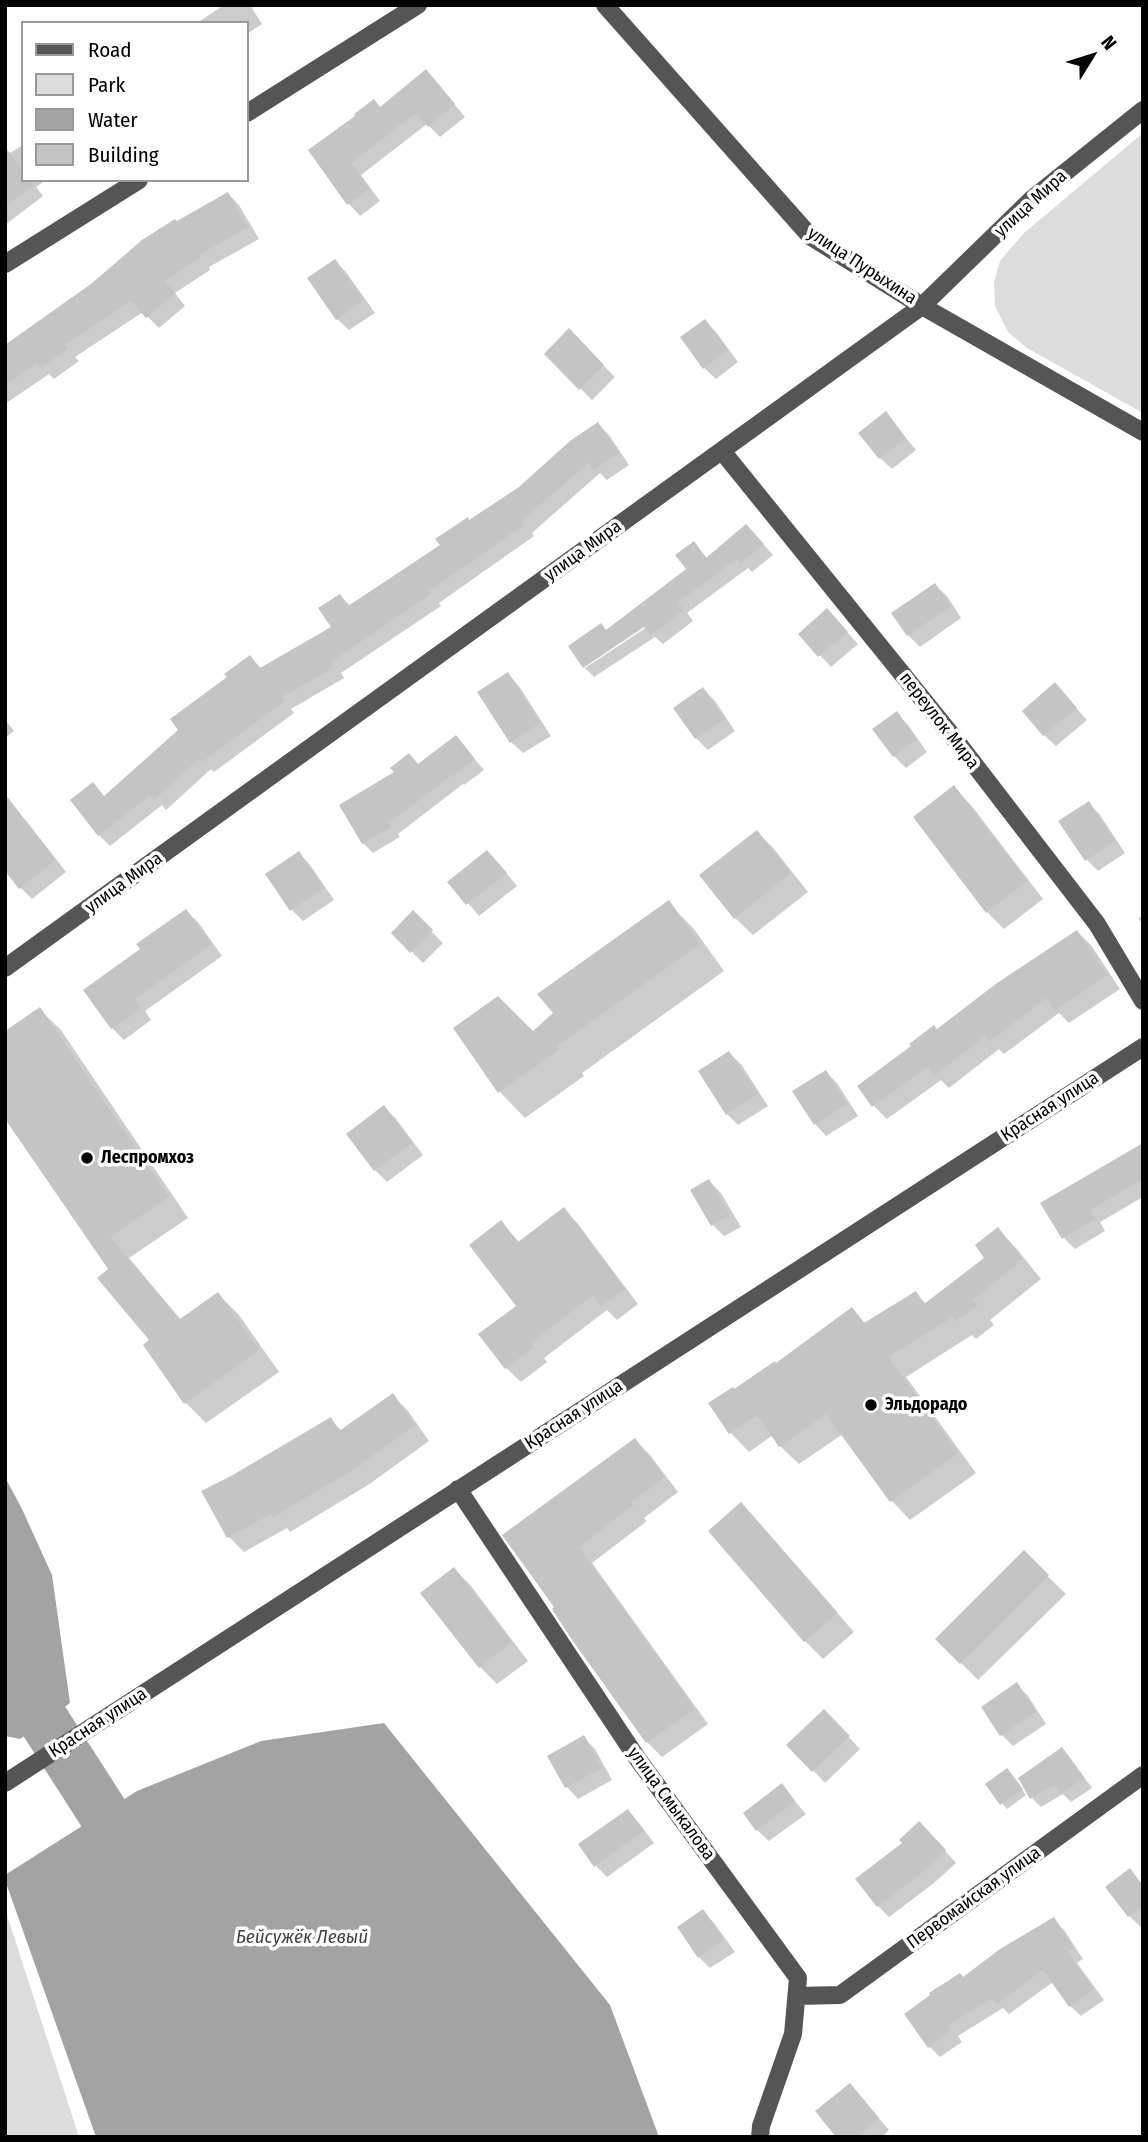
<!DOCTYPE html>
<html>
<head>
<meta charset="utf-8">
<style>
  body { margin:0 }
  #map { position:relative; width:1148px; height:2142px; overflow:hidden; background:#fff; font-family:"Fira Sans Condensed",sans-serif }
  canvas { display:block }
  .frame { position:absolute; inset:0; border:7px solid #000; pointer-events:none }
  .legend { position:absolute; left:21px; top:21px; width:228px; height:161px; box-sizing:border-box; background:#fff; border:2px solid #999; margin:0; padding:9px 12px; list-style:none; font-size:21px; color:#000 }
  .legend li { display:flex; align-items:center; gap:14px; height:35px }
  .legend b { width:35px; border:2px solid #999 }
  .north { position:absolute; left:1057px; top:21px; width:70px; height:70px; -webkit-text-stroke:5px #fff; paint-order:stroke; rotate:52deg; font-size:19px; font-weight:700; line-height:28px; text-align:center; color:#000 }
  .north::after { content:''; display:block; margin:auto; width:24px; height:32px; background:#000; clip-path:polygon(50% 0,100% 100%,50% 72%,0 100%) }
</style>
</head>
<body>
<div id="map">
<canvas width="1148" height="2142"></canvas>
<div class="frame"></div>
<ul class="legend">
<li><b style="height:9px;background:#555"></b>Road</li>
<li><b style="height:19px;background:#dcdcdc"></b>Park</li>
<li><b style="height:19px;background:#a3a3a3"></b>Water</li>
<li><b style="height:19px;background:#c4c4c4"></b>Building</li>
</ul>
<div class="north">N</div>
</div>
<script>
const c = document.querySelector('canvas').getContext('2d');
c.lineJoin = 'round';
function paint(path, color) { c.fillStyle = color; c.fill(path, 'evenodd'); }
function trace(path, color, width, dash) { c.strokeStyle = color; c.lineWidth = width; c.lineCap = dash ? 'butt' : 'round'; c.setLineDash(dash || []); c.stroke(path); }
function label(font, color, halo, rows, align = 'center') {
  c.font = font + ' "Fira Sans Condensed",sans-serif'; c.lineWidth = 7; c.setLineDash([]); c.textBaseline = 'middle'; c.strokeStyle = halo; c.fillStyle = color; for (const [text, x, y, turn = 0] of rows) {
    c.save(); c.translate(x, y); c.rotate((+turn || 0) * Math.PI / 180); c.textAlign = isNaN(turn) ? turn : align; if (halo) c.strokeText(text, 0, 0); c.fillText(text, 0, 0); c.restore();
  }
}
paint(new Path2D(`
  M1143,133V413L1027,348L1008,332L995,306L994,282L1000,261L1024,233Z
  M5,1909L79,2137H5Z`), '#dcdcdc');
paint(new Path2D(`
  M5,1477L22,1509L52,1575L70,1703L20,1739L5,1736Z
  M384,1723L610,2005L659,2137H96L5,1880V1875L137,1791L261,1741Z`), '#a3a3a3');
paint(new Path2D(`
  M224,5H250L262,24L247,34V23H197Z
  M437,83L465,117L440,137L427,124L361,175L380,201L360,216L349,204L311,151L358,117Z
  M23,145V180H46L36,187L43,196L5,225V153L8,154Z
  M228,194L239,205L259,239L209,267L210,270L175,293L185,306L159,328L143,312L75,357L79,361L54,379L49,374L5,404V345L177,223Z
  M335,261L346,272L375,313L349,330L337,319Z
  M705,321L716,332L738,362L716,379L704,368Z
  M569,331L615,377L592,400L546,354Z
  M886,414L916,450L892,469L880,458Z
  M598,424L609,435L629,465L607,480L600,473L532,533L534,536L439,603L441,606L341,673L344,678L291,709L294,713L214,772L211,769L166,810L162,805L110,846L99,835L105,798L180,730L250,658L262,669L333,628L340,596L351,606L442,546L470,522L520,488Z
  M756,536L773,555L752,572L748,568L687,613L693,621L663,644L655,637L594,677L585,668L653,623L607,631L688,570L694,544L708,559Z
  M935,585L947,596L961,618L920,647L908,635Z
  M838,622L858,644L831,667L800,634Z
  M508,674L519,686L551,736L523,753L511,742Z
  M1055,684L1087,720L1056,746L1044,735Z
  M703,689L715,701L735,731L708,750L696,738L675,708Z
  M897,714L908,725L927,752L906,768L894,756Z
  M5,720L14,731L5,738Z
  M456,737L484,770L464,785L463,784L398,834L400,837L373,853L363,843L341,806L419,766Z
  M954,788L971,805L1043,899L1004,929L987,912Z
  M1088,803L1100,815L1125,853L1098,871L1087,860L1061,821Z
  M16,811L28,823L66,872L32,899L20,887Z
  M757,832L774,849L808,892L753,935L735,918Z
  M299,853L310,865L334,900L303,921L292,910Z
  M499,864L517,886L479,916L450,882Z
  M668,903L694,929L724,971L582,1073L584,1076L525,1118L500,1092L533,1033Z
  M186,911L198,922L222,956L145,1011L151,1020L124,1040L112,1028L85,991L142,949Z
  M413,913L443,943L423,963L393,933Z
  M1143,916V926L1138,918Z
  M1077,932L1091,945L1120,989L1069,1023L1059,1013L1004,1054L999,1049L949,1088L941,1080L887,1119L874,1106L914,1046Z
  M40,1010L61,1030L188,1218L129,1258L181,1320L218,1294L239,1315L279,1372L206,1423L185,1402L152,1341L110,1269Z
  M729,1053L741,1064L768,1106L738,1125L727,1114Z
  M826,1072L837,1083L858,1116L826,1136L815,1124Z
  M384,1107L396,1119L423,1155L387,1182L375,1170L349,1134Z
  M1143,1146V1197L1100,1222L1105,1231L1075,1249L1064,1238Z
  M709,1181L721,1193L741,1227L724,1236L713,1225Z
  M564,1209L578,1224L638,1304L617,1320L607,1310L544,1358L547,1362L521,1382L506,1368L518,1306L501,1222L519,1242Z
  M997,1229L1016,1248L1041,1279L990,1320L994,1325L976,1339L972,1335L906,1377L976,1473L910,1520L892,1501L843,1434L799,1464L780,1446L773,1435L749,1452L731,1433L735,1391L776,1365L852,1309L866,1324L916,1293L926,1304L987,1258Z
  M392,1395L408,1411L429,1441L368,1485L290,1532L287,1528L244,1552L229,1537L232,1477L330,1419L342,1431Z
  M635,1440L650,1455L678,1492L644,1518L647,1521L592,1563L708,1724L662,1757L647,1742L505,1536Z
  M741,1505L758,1522L854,1632L823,1659L805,1641L710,1531Z
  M1024,1553L1066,1594L978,1680L937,1639Z
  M454,1569L471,1586L528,1661L497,1684L480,1667Z
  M1017,1685L1028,1696L1046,1724L1013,1746L1001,1734Z
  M824,1711L860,1749L825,1783L789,1745Z
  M583,1737L595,1749L612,1780L578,1799L567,1787L549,1757Z
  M1062,1749L1071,1759L1092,1788L1071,1802L1063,1794L1041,1807L1032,1798Z
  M1012,1775L1026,1795L1007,1809L987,1785Z
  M782,1786L806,1814L769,1841L757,1830Z
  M628,1811L639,1823L654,1843L607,1877L596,1866Z
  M931,1835L956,1863L934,1883L889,1917L878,1906Z
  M1129,1871L1143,1885V1926L1141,1927L1129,1916Z
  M703,1911L714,1923L735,1952L710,1968L699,1957Z
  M1053,1919L1064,1930L1083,1959L1077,1963L1104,2000L1081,2016L1070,2006L1053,1982L1009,2014L1003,2008L958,2036L962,2042L940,2057L929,2046L964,1979Z
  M850,2085L889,2130L882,2137H838Z`), '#0003');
trace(new Path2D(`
  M5,1664L37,1710L141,1872`), '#a3a3a3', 51);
paint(new Path2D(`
  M426,69L455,104L428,127L416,113L351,163L370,189L347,205L308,150L355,116L354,114L374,99L380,107Z
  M5,147L23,170V180H30L34,185L5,207Z
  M228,192L248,227L199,255L200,258L165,281L175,293L146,318L131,301L65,345L68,349L41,368L37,363L5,385V345L91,284L142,240L175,219L177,221Z
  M335,259L364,300L336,320L307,278Z
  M705,319L728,350L703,369L680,337Z
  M569,328L604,365L579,390L544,354Z
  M886,411L906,438L879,459L858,433Z
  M598,422L619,453L594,470L589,462L522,521L524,525L429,591L431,594L331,662L334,667L282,697L285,701L202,762L199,759L154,800L150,795L98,836L70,800L93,782L104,796L178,730L170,719L227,677L224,674L250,655L260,668L331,627L318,608L340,594L348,606L440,545L435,539L468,517L469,520L519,487L570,441Z
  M746,524L764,544L741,563L737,559L678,602L684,610L651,635L644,627L583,668L568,646L601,623L606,630L686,569L675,555L694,541L706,558Z
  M935,583L951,606L907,636L891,613Z
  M827,608L848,632L818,657L798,634Z
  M508,672L540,723L510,743L477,692Z
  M1055,682L1077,708L1043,736L1022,711Z
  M703,687L725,719L695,739L673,708Z
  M897,711L917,739L893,757L872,729Z
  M456,735L475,759L453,776L452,775L389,823L391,827L362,844L339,805L394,772L390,768L409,753L418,764Z
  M954,785L1027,881L986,913L913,817Z
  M5,794L56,860L19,889L5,871Z
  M1089,801L1115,841L1085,861L1058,821Z
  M757,830L791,873L734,919L699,875Z
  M487,850L507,873L466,905L447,882Z
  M299,851L324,888L290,911L265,874Z
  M669,900L700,944L557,1046L559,1050L498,1093L453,1028L498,996L533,1031L553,1013L537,994Z
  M186,909L212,944L135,999L141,1008L111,1029L83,990L140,949L136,944Z
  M413,910L433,930L410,953L391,933Z
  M1077,930L1107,975L1054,1011L1046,998L989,1042L985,1036L934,1076L927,1067L872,1107L857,1086L911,1046L909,1044L934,1025L937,1029L997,983Z
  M40,1007L169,1197L110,1237L180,1319L218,1292L259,1350L184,1404L143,1345L149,1340L97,1278L108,1269L5,1119V1031Z
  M729,1051L758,1094L726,1115L698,1071Z
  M826,1070L847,1104L814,1125L792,1091Z
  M384,1105L412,1143L374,1171L346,1134Z
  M1143,1143V1179L1090,1210L1095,1219L1062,1239L1040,1203Z
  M709,1179L730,1215L711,1226L690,1190Z
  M564,1207L625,1289L601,1306L593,1295L531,1343L534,1347L505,1369L478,1334L516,1306L469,1245L501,1220L518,1242Z
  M998,1227L1023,1259L973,1300L977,1306L956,1321L953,1317L888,1357L958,1453L890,1502L826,1414L779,1447L757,1415L729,1434L708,1403L733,1387L734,1389L775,1361L776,1363L852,1307L864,1323L916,1291L924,1304L984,1258L975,1245Z
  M393,1393L415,1425L353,1470L273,1517L271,1514L227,1538L201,1491L231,1476L331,1417L339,1431Z
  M635,1438L665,1477L631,1502L633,1505L579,1547L695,1709L646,1743L570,1637L552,1609L554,1607L502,1535Z
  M741,1502L838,1613L804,1642L708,1531Z
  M1024,1550L1049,1575L960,1664L935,1639Z
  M454,1567L512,1642L479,1668L420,1593Z
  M1017,1682L1036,1712L1000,1736L981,1707Z
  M824,1709L850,1736L812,1772L786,1745Z
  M584,1735L602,1768L565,1788L547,1756Z
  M1062,1747L1084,1778L1061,1794L1054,1785L1030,1799L1018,1778Z
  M1007,1768L1023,1789L1000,1805L985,1784Z
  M782,1783L795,1801L756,1831L743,1813Z
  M628,1809L644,1831L594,1867L578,1844Z
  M919,1821L946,1850L923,1872L877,1907L855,1879L902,1843L899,1840Z
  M1130,1868L1143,1886V1906L1128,1917L1105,1887Z
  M703,1909L724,1939L698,1958L677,1927Z
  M1054,1917L1074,1948L1068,1952L1094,1989L1069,2007L1043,1970L997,2004L992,1998L949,2025L952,2030L928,2048L904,2014L930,1995L929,1993L960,1973L963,1977L1000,1949Z
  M850,2083L879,2118L857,2137H836L815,2111Z`), '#c4c4c4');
trace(new Path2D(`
  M605,5L810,236L922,306L1143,432
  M247,113L418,5
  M5,264L139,180
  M722,451L954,738L1097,924L1143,1001
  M5,968L922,306L1032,199L1143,110
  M458,1489L637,1758L798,1978L793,2034L761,2126L760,2137
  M5,1783L1143,1047
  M797,1996L840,1995L1143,1775`), '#555', 18);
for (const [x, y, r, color] of [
  [87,1158,7,"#000"],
  [871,1405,7,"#000"]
]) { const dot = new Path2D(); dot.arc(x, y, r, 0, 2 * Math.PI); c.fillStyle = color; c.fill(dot); trace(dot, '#fff', 2.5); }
label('18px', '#000', '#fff', [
  ["улица Мира",1031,204,-42],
  ["улица Пурыхина",862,266,33],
  ["улица Мира",583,551,-36],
  ["переулок Мира",939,721,52],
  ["улица Мира",124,883,-36],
  ["Красная улица",1050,1107,-33],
  ["Красная улица",574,1415,-33],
  ["Красная улица",98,1723,-33],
  ["улица Смыкалова",671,1804,54],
  ["Первомайская улица",974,1898,-36]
]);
label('bold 18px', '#000', '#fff', [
  ["Леспромхоз",101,1158],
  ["Эльдорадо",885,1405]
], 'left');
label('italic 19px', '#444', '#fff', [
  ["Бейсужёк Левый",302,1938]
]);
</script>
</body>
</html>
